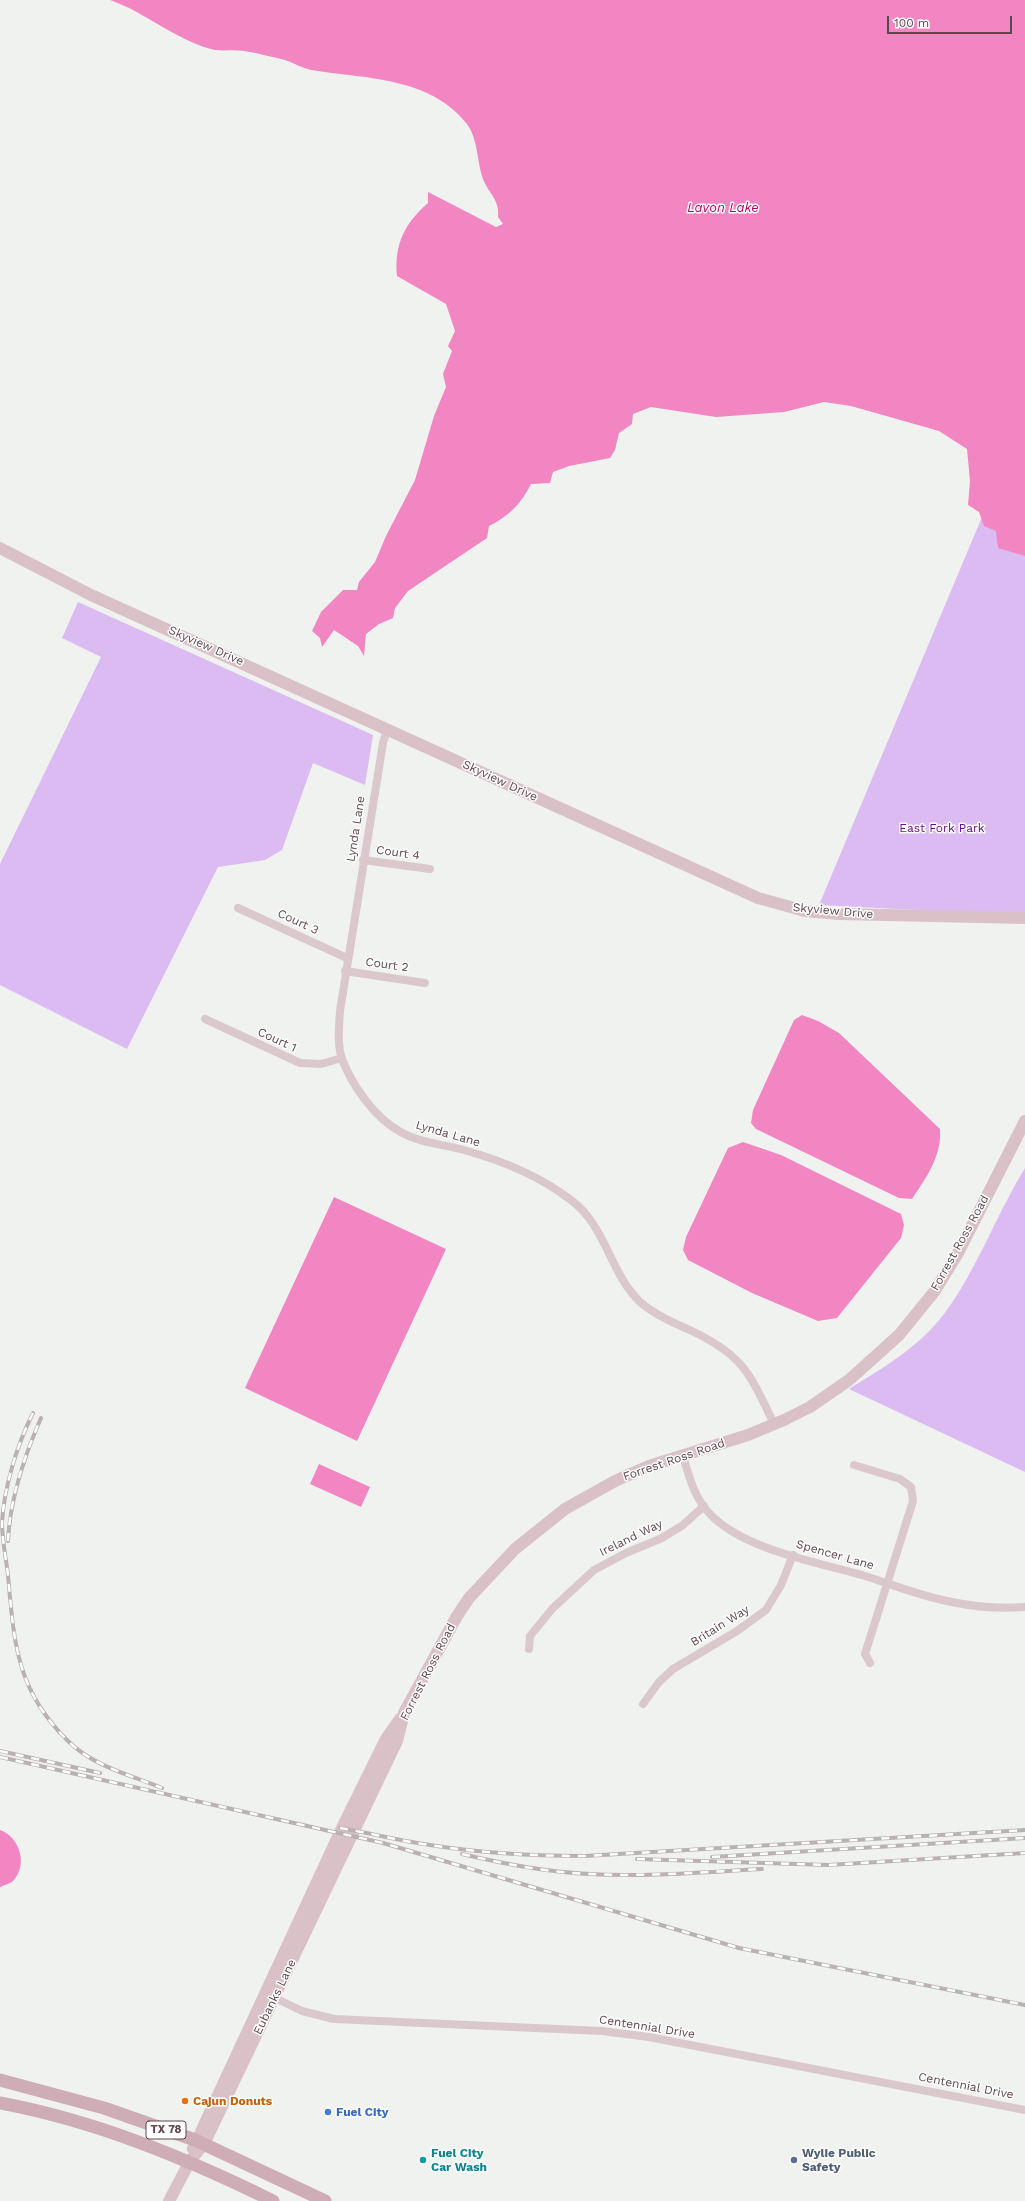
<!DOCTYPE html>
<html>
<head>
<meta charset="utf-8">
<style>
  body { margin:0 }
  #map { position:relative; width:1025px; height:2201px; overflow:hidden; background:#eff2ef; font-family:"Work Sans",sans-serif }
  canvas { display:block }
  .scale { position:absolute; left:887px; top:16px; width:125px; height:18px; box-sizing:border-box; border:2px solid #5e464d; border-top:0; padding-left:5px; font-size:12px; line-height:14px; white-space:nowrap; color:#5e464d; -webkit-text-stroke:3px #fff; paint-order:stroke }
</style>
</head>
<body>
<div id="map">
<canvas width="1025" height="2201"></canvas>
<div class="scale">100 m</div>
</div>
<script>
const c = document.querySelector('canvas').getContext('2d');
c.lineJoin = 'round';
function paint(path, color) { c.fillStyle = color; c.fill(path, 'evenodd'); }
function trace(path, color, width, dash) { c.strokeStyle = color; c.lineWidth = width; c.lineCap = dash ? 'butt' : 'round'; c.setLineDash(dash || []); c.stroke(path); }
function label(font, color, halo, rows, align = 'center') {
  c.font = font + ' "Work Sans",sans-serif'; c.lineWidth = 3; c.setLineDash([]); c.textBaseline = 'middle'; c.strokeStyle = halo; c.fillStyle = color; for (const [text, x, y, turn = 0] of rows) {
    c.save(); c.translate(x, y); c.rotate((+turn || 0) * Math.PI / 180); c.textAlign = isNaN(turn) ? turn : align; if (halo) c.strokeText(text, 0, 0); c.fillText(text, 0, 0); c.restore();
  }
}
paint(new Path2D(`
  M1025,465V912H957L819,905L995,486Z
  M78,602L373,735L365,785L313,763L282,850L265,860L218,867L127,1049L0,985V864L101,657L62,638Z
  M1025,1168V1472L849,1389C883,1368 919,1347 944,1314C977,1270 996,1215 1025,1168Z`), '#dcbbf2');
paint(new Path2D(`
  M110,0H1025V556L998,548L996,531L984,526L979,512L968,505L970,481L967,449L939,431L851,406L824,402L784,412L716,417L651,407L633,414L632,424L619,433L615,450L610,458L569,466L553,472L550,483L531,484C521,504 509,516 489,526L487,538L408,591L395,608L393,618L379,624L366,634L364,656L358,646L334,630L322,647L320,638L312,631L321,612L343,590H357L359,582L375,562L386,536L415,480L434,416L446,387L443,374L452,351L448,346L455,331L446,304L397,276C394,244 405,223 428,203V192L496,227L503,224L498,217C500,200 489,194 483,179C477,162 478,139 467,124C429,76 365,79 311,70C302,68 294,63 285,60C272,57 258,53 244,51C233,49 221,52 211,49C174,39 145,12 110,0Z
  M802,1015L818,1021L839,1033L940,1129C942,1156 926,1178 912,1199L899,1198L756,1129L751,1123L753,1110L794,1020Z
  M743,1142L781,1155L901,1214L904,1225L901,1238L837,1318L818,1321L752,1293L688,1260L683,1250L686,1237L728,1148Z
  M334,1197L446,1249L357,1441L245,1388Z
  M319,1464L370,1487L361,1507L310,1484Z
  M0,1830C20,1837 29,1866 12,1882C9,1884 4,1885 0,1887Z`), '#f186c3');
trace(new Path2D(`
  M387,729L383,743L340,1011C339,1026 337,1044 342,1059C352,1085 374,1117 399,1131C419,1143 442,1144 464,1150C500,1160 541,1177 571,1200C606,1226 609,1271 639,1301C653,1314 674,1323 692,1331C744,1356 750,1374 774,1424
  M363,860L430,869
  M238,908L347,958
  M345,971L425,983
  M205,1019L300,1063L321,1064L342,1058
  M683,1456C689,1476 694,1497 709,1513C743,1550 818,1562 865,1576C894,1585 923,1597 952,1602C976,1607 1001,1609 1025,1607
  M854,1465L900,1479L911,1487L913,1501L865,1654L870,1663
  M529,1649L530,1636L553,1608L594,1570L626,1553L662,1538L683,1525L704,1506
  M643,1704L659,1682L673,1669L737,1631L766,1610L781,1585L793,1555
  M271,1996L302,2011L334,2019L602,2031L649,2037L1025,2110`), '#dac8cd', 8);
trace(new Path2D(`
  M0,548L91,595L758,898L805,911L839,914L1025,918
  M193,2149L342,1828L386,1739L400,1719
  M169,2201L190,2161L204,2144L397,1741L404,1713L457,1616L469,1598L515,1549L565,1509L615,1481L649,1466L748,1435L784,1420L810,1407L849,1380L899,1335L934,1292L958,1253L1025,1121`), '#d9c1c7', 12);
trace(new Path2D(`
  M0,2080L104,2108L195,2140L325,2201
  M0,2103C96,2121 186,2158 273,2201`), '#cfadb7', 13);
const rail = new Path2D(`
  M33,1413C17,1445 4,1487 2,1523C2,1540 6,1558 8,1575C14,1642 16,1690 68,1741C93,1766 130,1775 162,1788
  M8,1541C10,1498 24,1457 41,1418
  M0,1751L100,1773
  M0,1757L383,1843L739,1948L1025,2005
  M340,1828C370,1833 400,1841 430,1845C481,1853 533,1856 585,1856L1025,1830
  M462,1854C504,1864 546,1872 589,1874C646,1877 705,1872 762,1869
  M712,1857L1025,1838
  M637,1859L828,1865L1025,1853`);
trace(rail, '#bab1b2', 4);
trace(rail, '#fff', 2.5, [8]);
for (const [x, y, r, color] of [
  [185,2101,4,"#e8710a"],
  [328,2112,4,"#3f7fe0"],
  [423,2160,4,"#0f9aa8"],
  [794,2160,4,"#5c6f8a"]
]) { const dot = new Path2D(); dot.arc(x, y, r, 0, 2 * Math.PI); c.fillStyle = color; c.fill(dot); trace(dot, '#fff', 1.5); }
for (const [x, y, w] of [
  [166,2130,40]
]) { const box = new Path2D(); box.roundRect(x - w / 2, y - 9, w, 18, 3); c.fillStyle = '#fff'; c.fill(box); trace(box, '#5e464d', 1); }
label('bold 11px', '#5e464d', null, [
  ["TX 78",166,2130]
]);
label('12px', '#5e464d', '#fff', [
  ["Skyview Drive",206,646,24],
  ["Skyview Drive",500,781,25],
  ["Lynda Lane",356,829,-81],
  ["Court 4",398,853,8],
  ["Skyview Drive",833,911,5],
  ["Court 3",298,922,25],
  ["Court 2",387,965,8],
  ["Court 1",277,1040,25],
  ["Lynda Lane",448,1134,16],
  ["Forrest Ross Road",960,1243,-61],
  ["Forrest Ross Road",674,1460,-19],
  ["Ireland Way",631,1538,-26],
  ["Spencer Lane",835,1555,16],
  ["Britain Way",720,1626,-32],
  ["Forrest Ross Road",428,1672,-63],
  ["Eubanks Lane",275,1997,-64],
  ["Centennial Drive",647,2027,9],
  ["Centennial Drive",966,2086,11]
]);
label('12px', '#641284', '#fff', [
  ["East Fork Park",942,828]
]);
label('bold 12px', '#c56008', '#fff', [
  ["Cajun Donuts",193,2101]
], 'left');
label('bold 12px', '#366cbe', '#fff', [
  ["Fuel City",336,2112]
], 'left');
label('bold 12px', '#0d838f', '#fff', [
  ["Fuel City",431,2153],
  ["Car Wash",431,2167]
], 'left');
label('bold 12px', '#4e5e75', '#fff', [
  ["Wylie Public",802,2153],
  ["Safety",802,2167]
], 'left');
label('italic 13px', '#b20467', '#fff', [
  ["Lavon Lake",723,208]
]);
</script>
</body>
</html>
